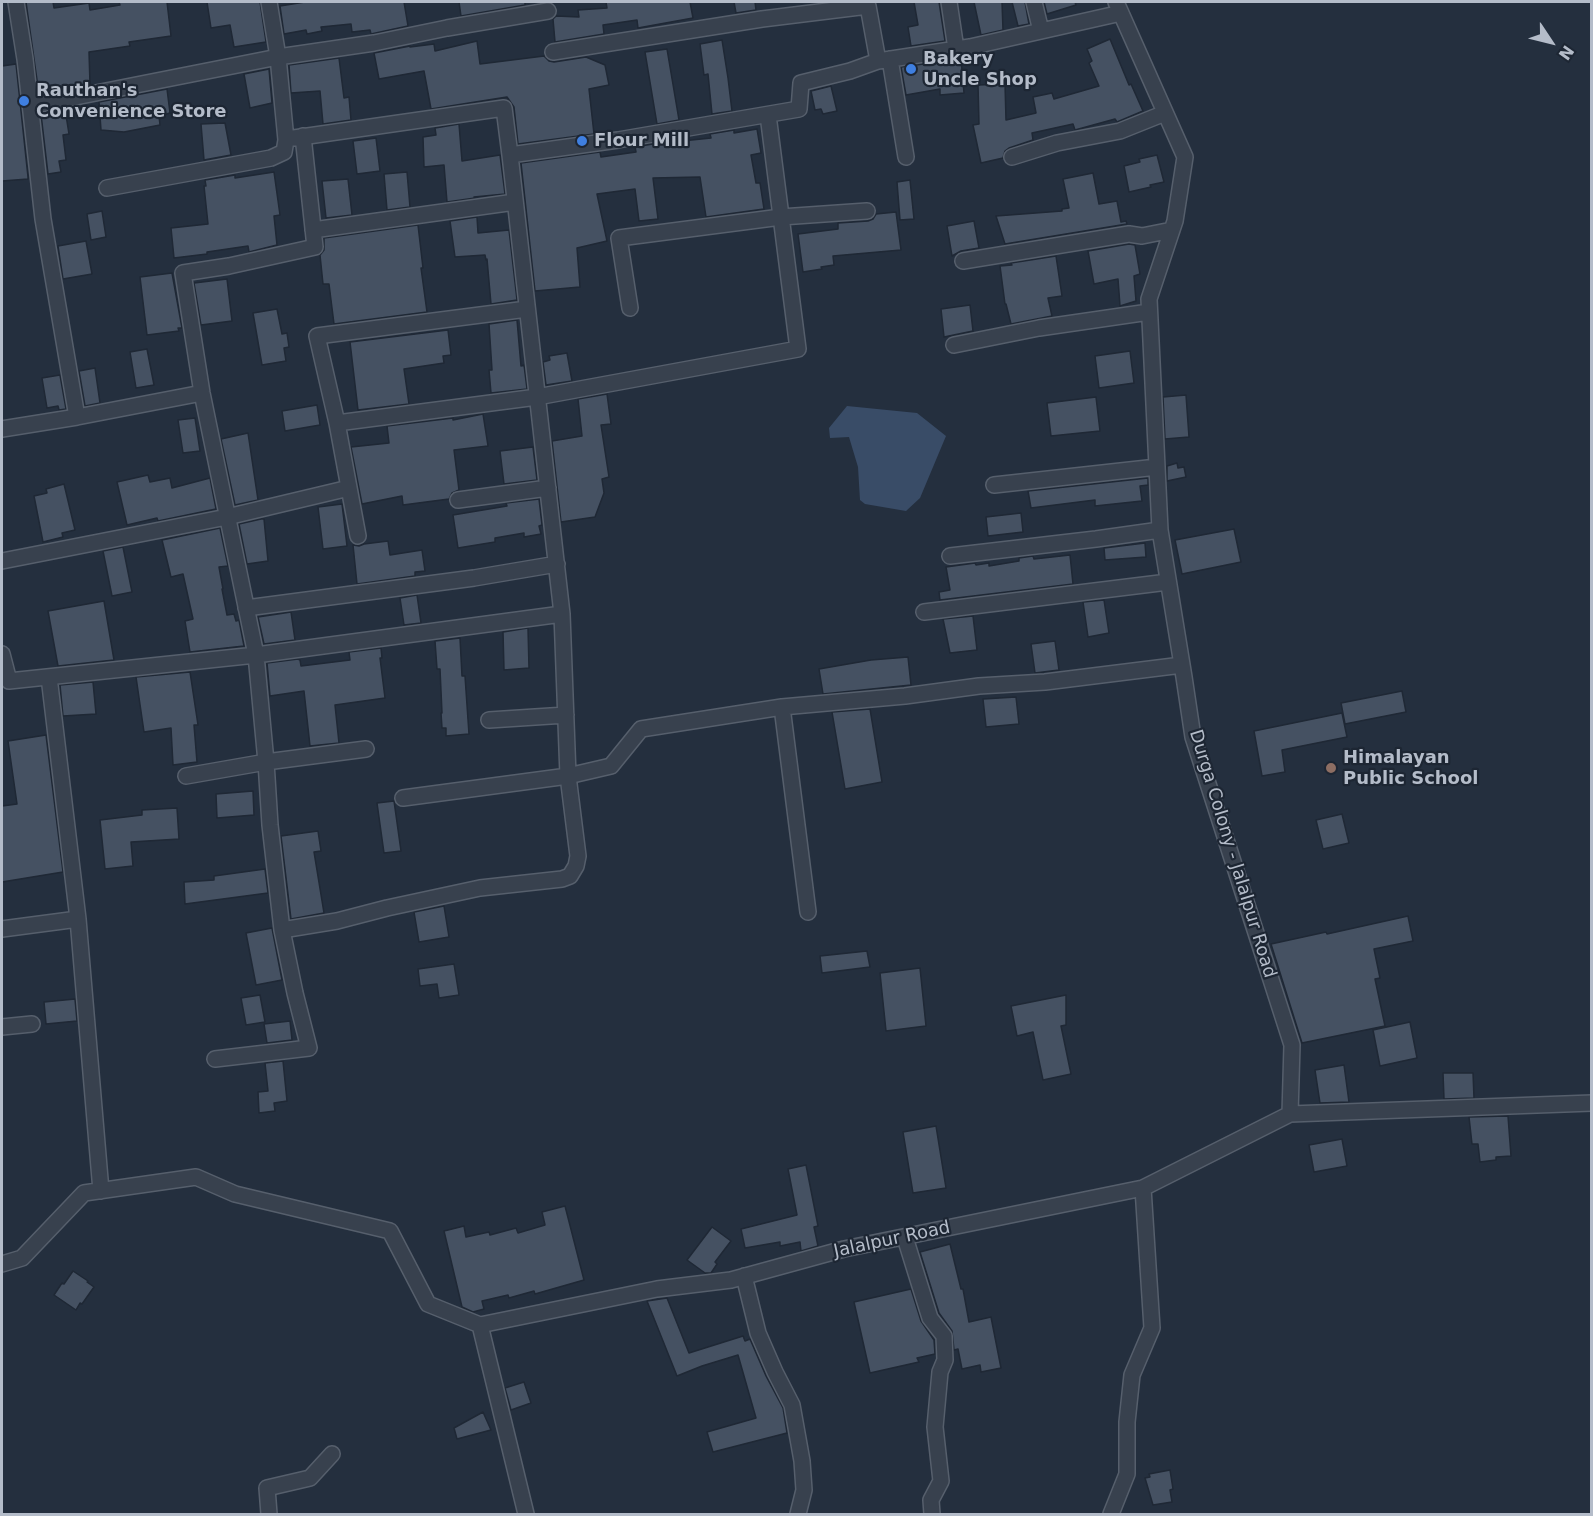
<!DOCTYPE html>
<html>
<head>
<meta charset="utf-8">
<style>
  body { margin:0 }
  #map { position:relative; width:1593px; height:1516px; overflow:hidden; background:#242f3e; font-family:"DejaVu Sans",sans-serif }
  canvas { display:block }
  .frame { position:absolute; inset:0; border:3px solid #b4bcc9; pointer-events:none }
  .north { position:absolute; left:1521px; top:12px; width:60px; height:60px; -webkit-text-stroke:4px #1d2633; paint-order:stroke; rotate:125deg; font-size:16px; font-weight:700; line-height:24px; text-align:center; color:#b4bcc9 }
  .north::after { content:''; display:block; margin:auto; width:21px; height:27px; background:#b4bcc9; clip-path:polygon(50% 0,100% 100%,50% 72%,0 100%) }
</style>
</head>
<body>
<div id="map">
<canvas width="1593" height="1516"></canvas>
<div class="frame"></div>
<div class="north">N</div>
</div>
<script>
const c = document.querySelector('canvas').getContext('2d');
c.lineJoin = 'round';
function paint(path, color) { c.fillStyle = color; c.fill(path, 'evenodd'); }
function trace(path, color, width, dash) { c.strokeStyle = color; c.lineWidth = width; c.lineCap = dash ? 'butt' : 'round'; c.setLineDash(dash || []); c.stroke(path); }
function label(font, color, halo, rows, align = 'center') {
  c.font = font + ' "DejaVu Sans",sans-serif'; c.lineWidth = 4.5; c.setLineDash([]); c.textBaseline = 'middle'; c.strokeStyle = halo; c.fillStyle = color; for (const [text, x, y, turn = 0] of rows) {
    c.save(); c.translate(x, y); c.rotate((+turn || 0) * Math.PI / 180); c.textAlign = isNaN(turn) ? turn : align; if (halo) c.strokeText(text, 0, 0); c.fillText(text, 0, 0); c.restore();
  }
}
paint(new Path2D(`
  M847,406L917,413L946,436L920,498L906,511L865,504L860,500L858,467L849,437L830,438L829,428Z`), '#394c67');
const building = new Path2D(`
  M26,2H53L54,8L89,3L90,10L120,5L119,2H167L171,36L129,42L130,46L89,52L90,84L68,86V89L39,94Z
  M207,2H260L266,42L234,47L230,25L211,28Z
  M305,2H404L408,26L371,34L370,30L352,32L351,24L321,27L322,31L307,34L306,30L284,34L280,6Z
  M459,2H525V5L461,16Z
  M606,2H690L693,18L638,28L637,20L603,25L604,34L555,42L553,19L556,16L579,17L578,10L607,8Z
  M734,2H755L756,10L736,13Z
  M914,2H939L945,41L911,46L908,27L918,25Z
  M974,2H1002L1003,30L981,35Z
  M1012,2H1025L1029,24L1018,26Z
  M1044,2H1075L1076,5L1047,14Z
  M1110,39L1129,85L1131,84L1143,111L1117,122L1115,119L1075,130L1073,124L1032,133L1033,140L1009,148L1005,151L1003,158L981,163L973,125L979,124L978,85L1005,84L1006,120L1036,113L1033,97L1052,93L1054,99L1099,86L1089,63L1092,61L1087,49Z
  M722,40L728,78L732,111L712,114L708,74L704,75L700,44Z
  M477,41L480,64L544,56L549,61L554,62L586,57L605,65L609,85L589,89L594,134L518,144L514,107L507,97L431,109L424,71L379,79L374,53L410,46V47L434,44L435,51Z
  M667,49L679,120L657,124L645,52Z
  M339,58L344,98L349,97L351,120L323,124L320,91L291,93L289,65Z
  M961,59L964,93L940,95V89L906,95L901,67Z
  M16,64L28,177V179L2,181V66Z
  M269,69L272,103L250,108L244,74Z
  M831,86L837,111L823,114L821,109L815,110L811,91Z
  M167,89L170,113L159,116L160,125L124,132L101,130L99,102Z
  M65,109L69,134L63,135L66,160L59,161L61,172L48,174L41,114Z
  M225,123L231,155L204,160L201,124Z
  M459,124L462,161L500,155L505,194L474,197L475,198L447,202L444,165L424,167L423,137L436,135L435,128Z
  M757,129L761,153L751,155L756,183H760L764,209L706,217L700,177L653,178L658,219L639,221L635,189L597,194L607,241L577,248L580,287L535,291L521,163L600,152L601,157L636,152L635,147L682,139V141L711,138L710,134L734,130V133Z
  M376,138L380,171L357,174L353,141Z
  M1157,155L1164,182L1150,185L1151,187L1129,192L1124,166L1140,162L1139,159Z
  M274,172L280,215L274,216L277,245L249,252L248,246L207,252V254L174,258L171,228L208,224L204,186H206L205,180L235,175V178Z
  M407,172L410,207L387,210L384,174Z
  M1093,173L1099,204L1117,201L1121,222L1126,221L1127,224L1005,244L996,216L1062,211V209L1069,208L1063,179Z
  M348,179L352,215L326,218L322,181Z
  M910,180L914,219L900,220L897,182Z
  M102,211L106,237L91,240L87,214Z
  M896,212L901,250L833,256L834,265L821,267L822,269L803,272L798,234L838,229V223L868,221L873,219L876,214Z
  M477,217L478,233L509,230L517,300L491,304L487,259L486,260L485,255L455,257L450,221Z
  M974,221L979,248L961,251L952,256L947,226Z
  M418,225L423,268H421L427,312L334,324L329,284H323L320,255L324,250V238Z
  M86,241L92,274L63,279L58,246Z
  M1129,244L1135,245L1140,274L1134,276L1136,301L1120,306L1118,279L1094,284L1088,251Z
  M1056,256L1062,296L1048,298L1052,316L1011,324L1006,304H1005L1000,266L1012,265L1011,263Z
  M172,273L182,328H178L179,331L147,335L140,277Z
  M227,279L232,321L201,325L194,283Z
  M970,305L973,331L944,337L941,309Z
  M277,309L282,334L287,333L289,347L284,348L286,361L262,365L253,313Z
  M517,320L521,366L524,365L527,389L491,393L489,370H492L489,324Z
  M448,330L451,355L443,356L444,363L404,369L409,404L358,410L350,342Z
  M147,349L154,385L136,388L130,352Z
  M1130,351L1134,383L1099,388L1095,356Z
  M567,353L572,381L546,385L543,362L550,360L549,356Z
  M95,368L100,403L85,406L79,371Z
  M60,375L66,409L59,410L58,406L47,408L42,378Z
  M607,394L611,424L601,425L609,477L602,479L604,493L595,517L561,522L552,441L582,436L578,399Z
  M1186,395L1189,437L1165,439L1163,397Z
  M1096,397L1100,431L1051,436L1047,403Z
  M317,405L320,425L285,431L282,411Z
  M483,414L488,446L454,450L459,490L452,493L449,499L403,505L402,496L362,504L351,447L389,443L387,426L453,418V420Z
  M195,418L200,451L183,453L178,420Z
  M248,433L258,500L235,505L221,439Z
  M533,447L537,480L504,484L500,451Z
  M1177,463L1178,468L1184,467L1186,477L1167,481V466Z
  M148,475L150,482L170,478L172,488L210,478L216,509L158,521L157,518L127,525L117,482Z
  M1148,478V485L1140,486L1142,501L1095,506V500L1031,508L1028,491Z
  M64,484L75,530L62,533L63,537L43,542L34,496L47,493L46,489Z
  M539,499L542,525L539,526L541,534L524,537V533L495,538V542L458,548L453,515L507,506L506,503Z
  M342,504L347,546L323,549L318,507Z
  M1021,513L1023,532L988,536L986,517Z
  M261,519H264L268,561L247,564L239,524Z
  M220,528L228,566L219,567L223,589H222L227,615L234,614L236,621L239,620L244,646L190,652L185,621L193,619L183,574L171,577L162,540Z
  M1234,529L1241,562L1182,574L1175,540Z
  M388,541L390,555L422,550L425,571L415,572V576L357,584L353,545L359,546L364,544Z
  M1145,543L1146,557L1105,560L1104,548Z
  M123,547L132,592L112,596L103,551Z
  M1070,555L1073,584L940,600L939,592L950,590L946,567L975,563L976,565L989,563V566L1019,561V558L1033,556L1034,559Z
  M417,595L421,623L404,625L400,598Z
  M1104,600L1109,633L1088,637L1083,602Z
  M104,601L114,660L58,666L48,611Z
  M291,612L295,640L264,644L258,617Z
  M973,616L977,650L950,653L943,619Z
  M528,628L529,668L504,670L503,632Z
  M460,638L462,676H465L469,734L446,736V728H442L441,713H442L440,669H437L435,641Z
  M1055,641L1059,670L1035,673L1031,644Z
  M381,648L382,658H380L385,698L335,705L339,743L310,746L304,691L270,696L267,663L298,659L300,660L301,666L350,660L349,652Z
  M908,657L911,685L823,694L819,669L871,660Z
  M190,672L198,725H194L197,762L173,765L171,728L144,732L136,677Z
  M93,682L96,714L63,716L60,685Z
  M1402,691L1406,712L1345,724L1341,703Z
  M1016,697L1019,724L986,727L983,699Z
  M870,709L882,782L845,789L832,712Z
  M1342,713L1347,737L1282,750L1285,772L1262,776L1254,731Z
  M46,735L63,872L2,882V806L17,804L8,741Z
  M253,791L254,815L217,818L216,794Z
  M394,801L401,851L384,853L377,803Z
  M177,808L179,839L131,842L133,866L105,869L100,820L142,815V810Z
  M1342,814L1349,843L1323,849L1316,820Z
  M318,831L321,851L314,852L324,913L291,919L281,836Z
  M265,869L268,893L185,904L184,882L214,880V876Z
  M444,906L449,937L419,942L414,912Z
  M1408,916L1413,941L1374,949L1380,978L1375,979L1385,1026L1302,1043L1271,944L1326,932L1327,934Z
  M272,928L282,980L256,985L246,933Z
  M867,951L870,967L822,973L820,956Z
  M454,964L459,995L439,998L437,984L420,986L418,969Z
  M920,968L926,1026L886,1031L880,973Z
  M260,995L265,1022L246,1025L241,998Z
  M1066,995V1025L1061,1026L1071,1074L1043,1080L1033,1032L1017,1036L1011,1006Z
  M75,999L77,1021L46,1024L44,1002Z
  M290,1021L292,1040L267,1043L264,1024Z
  M1410,1022L1417,1058L1380,1066L1373,1030Z
  M283,1061L287,1101L274,1103L275,1111L259,1113L258,1092L268,1091L265,1063Z
  M1344,1065L1349,1102L1320,1103L1315,1070Z
  M1443,1073H1473L1474,1098L1444,1099Z
  M1508,1116L1511,1156L1496,1157V1160L1480,1162L1478,1144H1472L1469,1117Z
  M936,1126L946,1188L913,1193L903,1132Z
  M1342,1139L1347,1166L1314,1172L1309,1145Z
  M806,1165L818,1226L814,1227L818,1246L801,1251L800,1242L780,1246V1242L745,1248L741,1229L797,1215L788,1169Z
  M565,1206L584,1280L535,1294L534,1291L509,1298L508,1295L482,1301L484,1309L473,1312L462,1307L444,1231L464,1226L466,1237L489,1232L490,1235L516,1228L518,1233L545,1225L542,1212Z
  M712,1227L731,1241L715,1262L717,1264L711,1273H705L687,1260Z
  M950,1244L961,1289H963L969,1322L991,1317L1001,1368L981,1372L980,1365L962,1369L958,1349L954,1350L952,1331L939,1313L920,1252Z
  M73,1271L88,1281L87,1282L94,1287L82,1304L80,1303L76,1310L54,1295L62,1283L64,1284Z
  M911,1289L921,1321L934,1340L935,1354L917,1358L919,1362L870,1373L854,1302Z
  M667,1298L689,1353L743,1336L745,1341L750,1339L766,1376L783,1408L787,1433L713,1452L707,1432L756,1418L738,1355L702,1366L677,1376L647,1301Z
  M524,1382L531,1403L511,1410L505,1388Z
  M483,1412L491,1430L457,1439L454,1428Z
  M1170,1470L1173,1489L1170,1490L1172,1502L1153,1505L1145,1478L1150,1477L1149,1474Z`);
paint(building, '#455162');
trace(building, '#1f2835', 1.5);
const street = new Path2D(`
  M16,2L25,59L43,219L77,417
  M949,2L956,49
  M1034,2L1041,31
  M1116,2L1185,157L1175,221L1149,299L1160,530L1184,677L1193,737L1292,1045L1290,1114
  M553,52L762,19L868,6L878,61
  M890,59L906,157
  M30,106L278,57L374,43L447,28L548,11
  M294,138L504,108L510,155
  M1012,157L1057,143L1120,131L1165,113
  M107,188L271,158L284,152L286,140L278,57L269,2
  M313,230L515,202
  M963,261L1129,234L1142,236L1172,230
  M630,308L619,238L781,217L867,211
  M954,345L1039,328L1149,312
  M337,423L537,397L798,349L768,115
  M2,429L77,417L202,393
  M994,485L1157,467
  M458,500L548,488
  M358,536L337,423L317,336L527,309
  M950,556L1096,539L1160,530
  M2,561L227,517L349,488
  M246,608L474,578L557,564
  M924,612L1168,582
  M2,654L9,681L256,655L562,614L510,155L618,140L799,109L801,83L850,71L878,61L970,47L1121,13
  M49,677L78,919L101,1191
  M782,707L808,912
  M489,720L566,715
  M186,776L266,762L366,749
  M403,798L568,776L611,766L641,729L782,707L905,696L979,686L1045,682L1182,665
  M2,929L78,919
  M282,930L337,921L387,908L480,888L562,879L570,876L576,866L578,856L568,776L562,614
  M2,1027L32,1024
  M215,1059L309,1048L295,993L282,930L270,825L266,762L256,655L202,393L183,273L229,266L315,247L303,136
  M907,1244L930,1318L944,1336L945,1360L940,1372L935,1427L941,1481L931,1500L932,1514
  M2,1264L22,1258L84,1193L196,1177L235,1194L390,1231L428,1304L480,1325
  M744,1276L758,1333L775,1372L792,1405L802,1461L804,1490L798,1514
  M480,1325L657,1289L731,1280L844,1249L1143,1188L1290,1114L1592,1103
  M480,1325L526,1514
  M269,1514L267,1488L310,1478L332,1454
  M1111,1514L1127,1474V1422L1132,1375L1152,1328L1143,1188`);
trace(street, '#565f6c', 18);
trace(street, '#38414e', 15);
for (const [x, y, r, color] of [
  [911,69,6,"#3f7fe0"],
  [24,101,6,"#3f7fe0"],
  [582,141,6,"#3f7fe0"],
  [1331,768,6,"#8d6e63"]
]) { const dot = new Path2D(); dot.arc(x, y, r, 0, 2 * Math.PI); c.fillStyle = color; c.fill(dot); trace(dot, '#1d2633', 2); }
label('bold 18px', '#b4bcc9', '#1d2633', [
  ["Bakery",923,59],
  ["Uncle Shop",923,80],
  ["Rauthan's",36,91],
  ["Convenience Store",36,112],
  ["Flour Mill",594,141],
  ["Himalayan",1343,758],
  ["Public School",1343,779]
], 'left');
label('18px', '#b4bcc9', '#1d2633', [
  ["Durga Colony - Jalalpur Road",1232,854,73],
  ["Jalalpur Road",892,1240,-12]
]);
</script>
</body>
</html>
